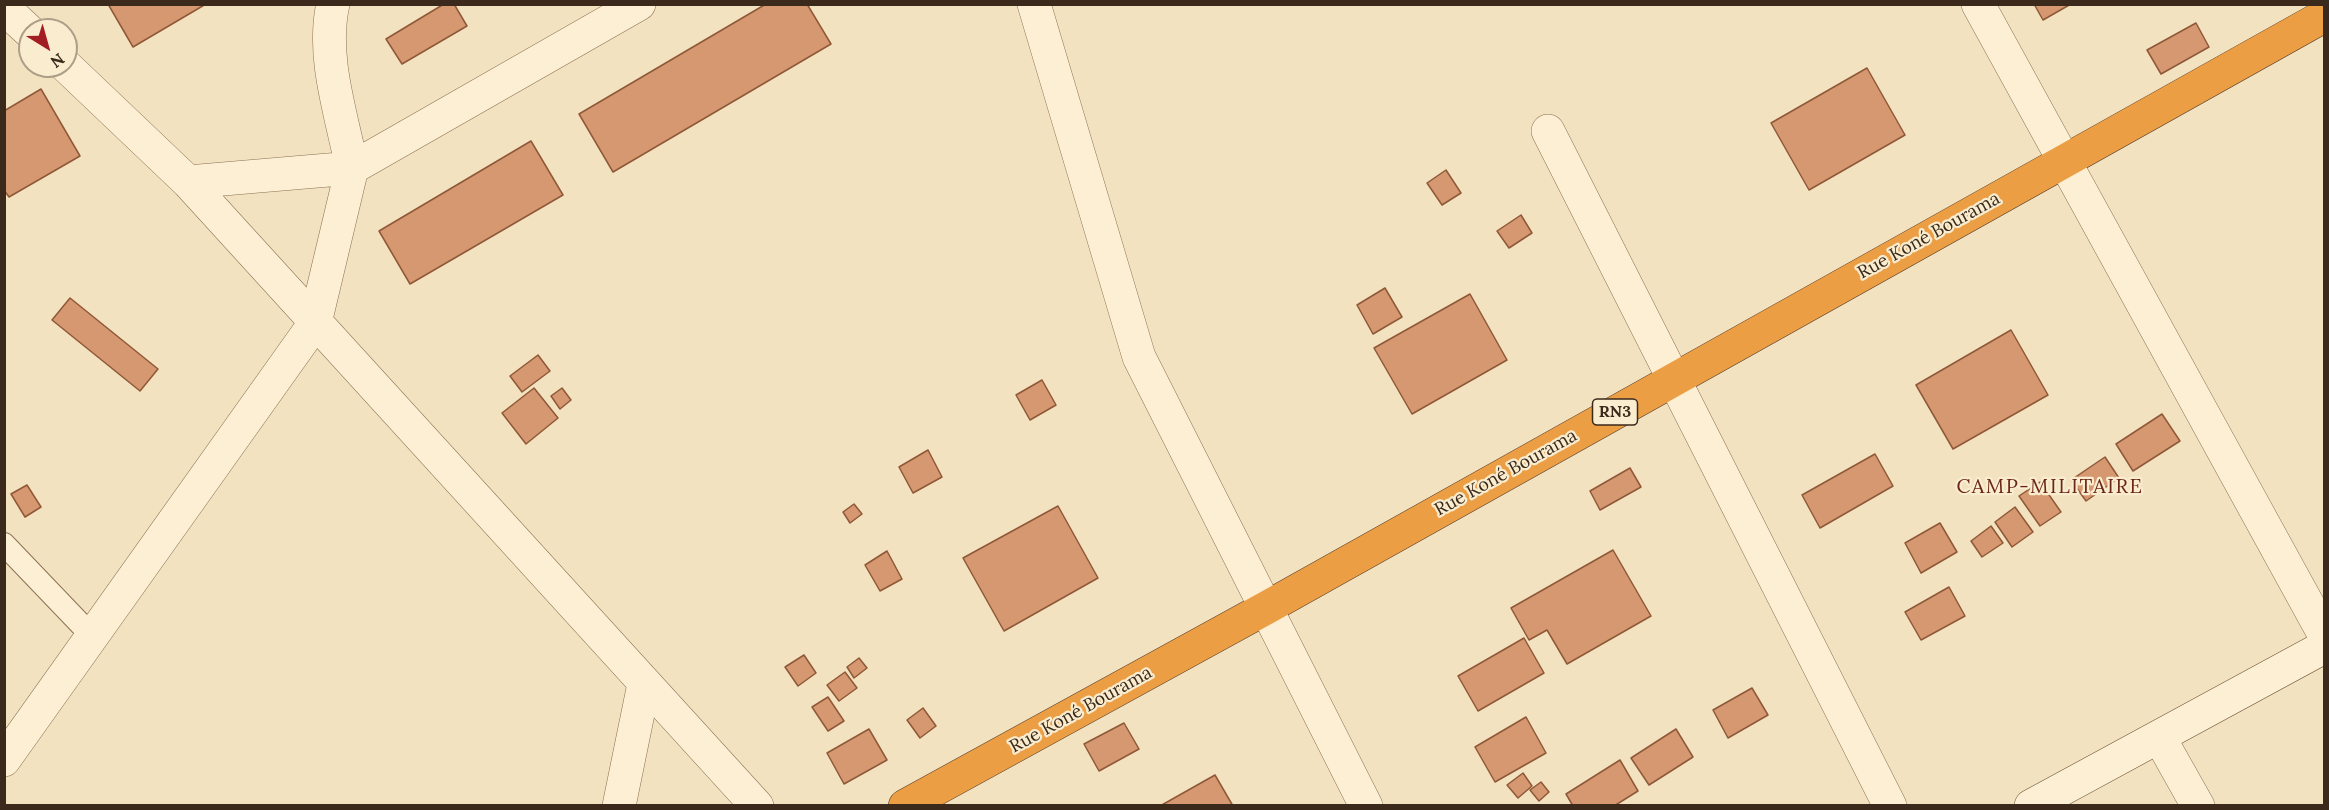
<!DOCTYPE html>
<html>
<head>
<meta charset="utf-8">
<style>
  body { margin:0 }
  #map { position:relative; width:2329px; height:810px; overflow:hidden; background:#f2e2bf; font-family:Lora,serif }
  canvas { display:block }
  .frame { position:absolute; inset:0; border:6px solid #3b2a1b; pointer-events:none }
  .north { position:absolute; left:18px; top:18px; width:60px; height:60px; box-sizing:border-box; background:#f9eccf; border:2px solid #ad9e87; border-radius:50%; rotate:143deg; font-size:16px; font-weight:700; line-height:24px; text-align:center; color:#3b2a1b }
  .north::after { content:''; display:block; margin:auto; width:21px; height:27px; background:#a31e23; clip-path:polygon(50% 0,100% 100%,50% 72%,0 100%) }
</style>
</head>
<body>
<div id="map">
<canvas width="2329" height="810"></canvas>
<div class="frame"></div>
<div class="north">N</div>
</div>
<script>
const c = document.querySelector('canvas').getContext('2d');
c.lineJoin = 'round';
function paint(path, color) { c.fillStyle = color; c.fill(path, 'evenodd'); }
function trace(path, color, width, dash) { c.strokeStyle = color; c.lineWidth = width; c.lineCap = dash ? 'butt' : 'round'; c.setLineDash(dash || []); c.stroke(path); }
function label(font, color, halo, rows, align = 'center') {
  c.font = font + ' Lora,serif'; c.lineWidth = 4.5; c.setLineDash([]); c.textBaseline = 'middle'; c.strokeStyle = halo; c.fillStyle = color; for (const [text, x, y, turn = 0] of rows) {
    c.save(); c.translate(x, y); c.rotate((+turn || 0) * Math.PI / 180); c.textAlign = isNaN(turn) ? turn : align; if (halo) c.strokeText(text, 0, 0); c.fillText(text, 0, 0); c.restore();
  }
}
const building = new Path2D(`
  M108,4H206L133,47Z
  M444,4H454L467,26L402,64L386,39Z
  M766,4H807L831,44L613,172L579,114Z
  M2034,4H2071L2043,20Z
  M2196,23L2209,47L2161,74L2147,50Z
  M1867,68L1905,135L1809,190L1771,123Z
  M41,89L80,156L9,197L4,190V111Z
  M531,141L563,195L410,284L379,231Z
  M1446,170L1461,193L1442,205L1427,183Z
  M1521,215L1532,233L1509,248L1497,231Z
  M1385,288L1402,317L1373,334L1357,305Z
  M1470,294L1507,360L1412,414L1374,348Z
  M70,298L158,369L140,391L52,320Z
  M2011,330L2048,395L1953,449L1916,385Z
  M538,355L550,371L522,392L510,376Z
  M1042,380L1056,405L1030,420L1016,395Z
  M534,388L558,418L526,444L502,413Z
  M562,388L571,400L560,409L551,396Z
  M2162,414L2180,441L2133,471L2116,444Z
  M928,450L942,477L913,493L899,467Z
  M1875,454L1893,486L1820,528L1802,495Z
  M2105,457L2119,478L2086,501L2071,480Z
  M1630,468L1641,487L1600,510L1590,491Z
  M2040,482L2061,512L2040,526L2019,496Z
  M27,485L41,507L25,517L11,494Z
  M854,504L862,514L850,523L843,512Z
  M1058,506L1098,578L1004,631L963,558Z
  M2015,507L2033,532L2012,547L1995,522Z
  M1940,523L1957,552L1921,573L1905,543Z
  M1991,526L2003,543L1982,557L1971,541Z
  M1613,550L1651,616L1567,664L1547,630L1529,640L1511,608Z
  M887,551L902,579L880,591L865,565Z
  M1949,587L1965,616L1921,640L1905,612Z
  M1524,638L1544,673L1478,711L1458,676Z
  M804,655L816,673L798,686L785,667Z
  M859,658L867,668L854,678L847,667Z
  M845,672L857,688L839,701L827,685Z
  M1752,688L1768,715L1728,738L1713,710Z
  M828,697L844,721L828,731L812,707Z
  M923,708L936,726L920,738L907,720Z
  M1526,717L1546,753L1495,782L1475,747Z
  M1124,723L1139,749L1099,771L1084,744Z
  M869,729L887,760L844,784L827,753Z
  M1676,729L1693,757L1649,785L1631,758Z
  M1620,760L1638,791L1614,806H1573L1566,794Z
  M1523,773L1532,786L1518,798L1507,785Z
  M1215,775L1233,806H1160Z
  M1541,782L1549,792L1539,801L1530,790Z`);
paint(building, '#d59870');
trace(building, '#8f5838', 1.5);
const lane = new Path2D(`
  M4,544L92,636`);
const street = new Path2D(`
  M1034,4L1139,357L1366,806
  M1978,4L2324,634
  M4,8L30,32
  M66,66L188,182L757,806
  M1548,131L1890,806
  M188,182L352,168C342,116 321,57 333,4
  M2167,751L2198,806
  M4,760L315,323L352,168L639,4
  M619,806L644,684`);
const secondary = new Path2D(`
  M2031,806L2324,647`);
const highway = new Path2D(`
  M905,806L1266,608L2324,16`);
trace(lane, '#8d7155', 24);
trace(street, '#8d7155', 34);
trace(secondary, '#6f5238', 34);
trace(highway, '#5a3f2a', 34);
trace(lane, '#fcefd3', 22);
trace(street, '#fcefd3', 33);
trace(secondary, '#fcefd3', 33);
trace(highway, '#ec9e45', 33);
for (const [x, y, w] of [
  [1615,412,45]
]) { const box = new Path2D(); box.roundRect(x - w / 2, y - 13, w, 26, 4.5); c.fillStyle = '#f9eccf'; c.fill(box); trace(box, '#3b2a1b', 1.5); }
label('bold 16px', '#3b2a1b', null, [
  ["RN3",1615,412]
]);
label('18px', '#3b2a1b', '#f9eccf', [
  ["Rue Koné Bourama",1929,236,-29],
  ["Rue Koné Bourama",1506,473,-29],
  ["Rue Koné Bourama",1081,710,-29]
]);
c.letterSpacing = '1.5px';
label('20px', '#6c2616', '#f9eccf', [
  ["CAMP-MILITAIRE",2050,487]
]);
c.letterSpacing = '0px';
</script>
</body>
</html>
